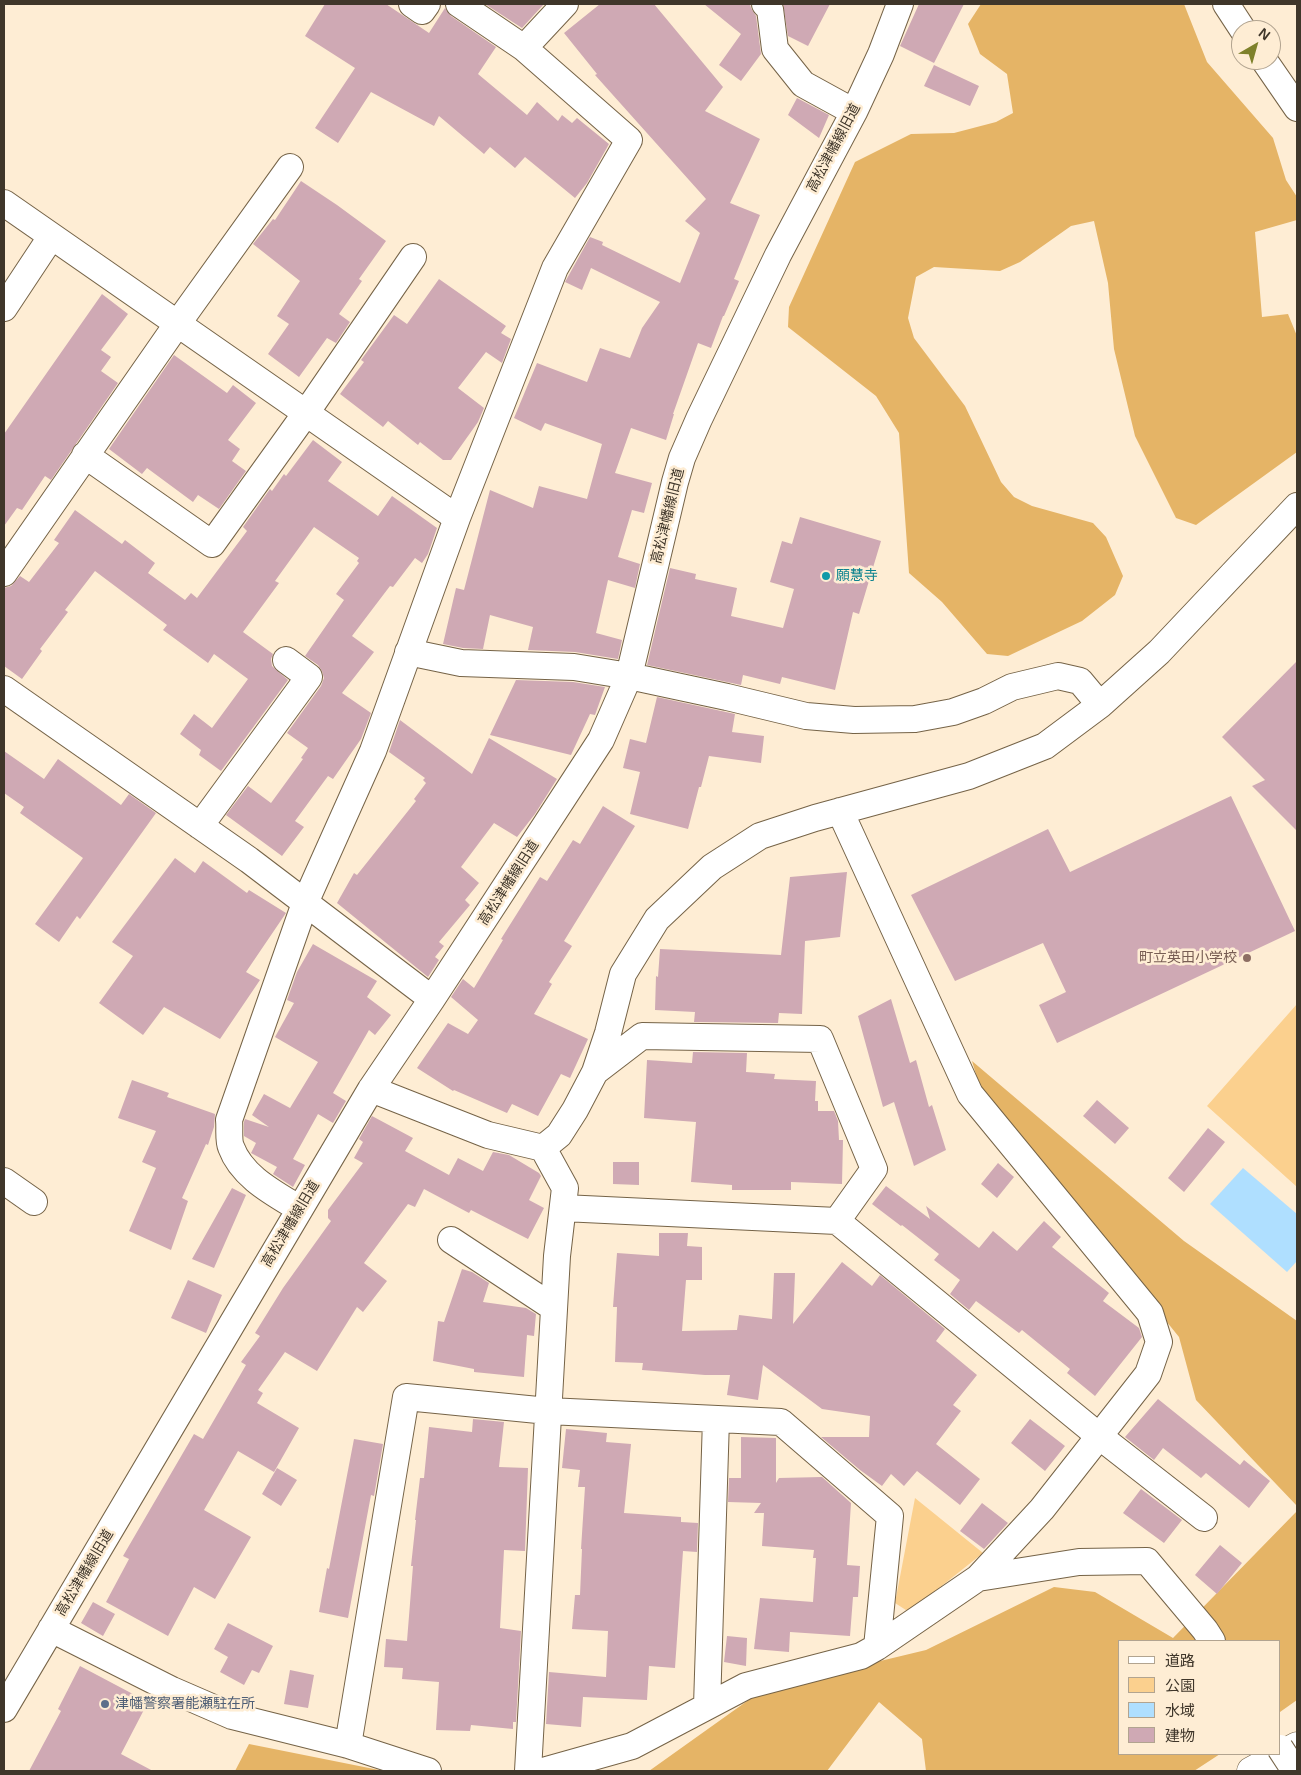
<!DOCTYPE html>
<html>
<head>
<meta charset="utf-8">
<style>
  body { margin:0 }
  #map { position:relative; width:1301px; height:1775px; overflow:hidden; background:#feedd4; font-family:Arial,"Noto Sans JP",sans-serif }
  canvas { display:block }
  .frame { position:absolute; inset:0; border:5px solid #3f362a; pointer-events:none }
  .legend { position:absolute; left:1118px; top:1640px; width:162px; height:115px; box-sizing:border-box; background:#feedd4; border:1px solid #b2a490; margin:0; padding:6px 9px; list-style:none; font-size:15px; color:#3f362a }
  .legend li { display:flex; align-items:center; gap:10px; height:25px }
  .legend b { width:25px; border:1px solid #b2a490 }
  .north { position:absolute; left:1231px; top:20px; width:50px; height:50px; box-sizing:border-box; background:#feedd4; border:1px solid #b2a490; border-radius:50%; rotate:38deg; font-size:14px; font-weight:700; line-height:20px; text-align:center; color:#3f362a }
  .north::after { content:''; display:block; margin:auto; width:18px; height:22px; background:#7e812b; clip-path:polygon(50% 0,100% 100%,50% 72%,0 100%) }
</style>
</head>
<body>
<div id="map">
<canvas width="1301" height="1775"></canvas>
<div class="frame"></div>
<ul class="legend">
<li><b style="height:6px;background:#fff"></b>道路</li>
<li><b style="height:14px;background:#fbd08e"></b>公園</li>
<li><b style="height:14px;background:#afdfff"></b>水域</li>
<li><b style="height:14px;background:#cfa9b4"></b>建物</li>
</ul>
<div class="north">N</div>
</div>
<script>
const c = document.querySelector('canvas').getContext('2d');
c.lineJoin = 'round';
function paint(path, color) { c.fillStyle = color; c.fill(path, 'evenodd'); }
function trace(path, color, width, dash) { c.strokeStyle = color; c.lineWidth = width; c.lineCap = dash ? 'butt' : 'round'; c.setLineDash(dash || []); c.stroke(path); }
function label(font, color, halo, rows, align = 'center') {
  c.font = font + ' Arial,"Noto Sans JP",sans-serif'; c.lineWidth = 5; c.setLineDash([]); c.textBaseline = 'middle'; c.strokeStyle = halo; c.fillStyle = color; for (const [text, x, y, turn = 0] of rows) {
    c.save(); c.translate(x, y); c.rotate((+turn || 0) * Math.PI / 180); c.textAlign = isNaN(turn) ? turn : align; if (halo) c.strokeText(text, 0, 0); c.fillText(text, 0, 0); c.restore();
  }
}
paint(new Path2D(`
  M1297,1004V1187L1207,1106Z
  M915,1498L983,1553L909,1612L895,1603Z`), '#fbd08e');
paint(new Path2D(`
  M981,4H1184L1207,62L1273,138L1286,180L1297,197V220L1255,232L1262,317L1288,314L1297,336V452L1196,525L1176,518L1135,436L1114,349L1108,283L1094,221L1071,226L1020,262L1000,271L934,267L916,277L908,318L914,338L965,406L1001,482L1014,497L1032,506L1093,523L1106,537L1123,576L1115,595L1082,621L1008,656L987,654L942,602L909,573L899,433L876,396L788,327L789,307L855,162L911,134L954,133L996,122L1013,113L1007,74L980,54L968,24Z
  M972,1061L1184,1241L1297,1321V1506L1196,1400L1179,1337L981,1091Z
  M1297,1511V1700L1280,1712V1641H1120V1754H1220L1194,1771H926L922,1739L879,1702L827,1771H649L764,1689L926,1650L1054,1587L1095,1592L1173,1638Z
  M249,1744L384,1771H235Z`), '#e5b466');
paint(new Path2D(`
  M1243,1168L1297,1214V1261L1287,1272L1210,1204Z`), '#afdfff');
paint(new Path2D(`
  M325,4H386L429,33L445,8L451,16L496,47L478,74L527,115L537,102L558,121L562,115L572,123L577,118L609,144L587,183L575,198L525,157L515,168L490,147L484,154L439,116L434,126L371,92L338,143L315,128L355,68L305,36Z
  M485,4H544L522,28Z
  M600,4H654L723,87L705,111L760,139L730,203L760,215L734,279L739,281L724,316H723L711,348L698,343L673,414H674L666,440L631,428L615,473L652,483L644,513L632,510L618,557L640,564L635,588L608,580L596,633L622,640L618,659L575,652L528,650L533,627L490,615L483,649L463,648L443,644L456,588L464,590L490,490L533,508L539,486L587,499L602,444L545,423L541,431L514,418L537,363L587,382L600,348L630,358L642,328L660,302L591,268L582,290L565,282L590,237L603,242L602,245L680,283L700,233L685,221L706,199L595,75L597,74L564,33Z
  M704,4H750L751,8L756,16L761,54L741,81L719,65L741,34Z
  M783,4H830L808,46L788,36Z
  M919,4H964L934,63L900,46Z
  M934,65L979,86L970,106L924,86Z
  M797,98L829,115L819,138L788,115Z
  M301,181L337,205L386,241L359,279L362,281L339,314L350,322L336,343L327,338L299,377L268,354L289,324L277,316L300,281L253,244L273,219L275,220Z
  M439,279L506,326L501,333L511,339L502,363L486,352L458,388L484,408L478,422L451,460H443L420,442L418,445L388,421L383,427L340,394L364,362L361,360L394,315L407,324Z
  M102,294L128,314L101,350L111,357L101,371L118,383L51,480L45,476L22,510L17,508L4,526V434Z
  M174,355L227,393L233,385L256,403L228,440L240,449L232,461L246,471L219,509L198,495L193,502L147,468L142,474L109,449Z
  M313,440L342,462L328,481L378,516L392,496L437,528L428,554L422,563L415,558L393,587L390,586L352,636L374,652L342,693L371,713L361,739L333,779L328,776L295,821L304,827L282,856L226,815L248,786L271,803L303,759L301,758L308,748L287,733L321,686L324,678L322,671L318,665L305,656L344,600L336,594L359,563L357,561L359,558L314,527L275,581L279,583L243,632L273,654L271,659L272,666L288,680L221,771L199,755L201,750L180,734L194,714L212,728L248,679L214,654L208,663L163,630L167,625L95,571L65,610L68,612L40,649L42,651L22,679L4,666V588L11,586L20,576L29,582L59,543L54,540L75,510L122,544L125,540L155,563L148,573L185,600L191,593L197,598L247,531L243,527L270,489L272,491L284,474L286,476Z
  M800,517L881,541L859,614L853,612L835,690L782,677L780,684L743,675L741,685L647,665L670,568L696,574L695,579L737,588L731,616L783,628L794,589L770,582L782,541L792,544Z
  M1297,661V831L1252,786L1265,780L1222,737Z
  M516,680L573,682L605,687L595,715L590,714L571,755L490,735Z
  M657,697L735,714L732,732L764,736L761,763L709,756L701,787H699L688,829L630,814L640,772L623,768L630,739L646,743Z
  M400,720L472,774L489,738L557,779L535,814L517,837L494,823L461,867L479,883L465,900L470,905L439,942L444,946L435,957L439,960L428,977L337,903L354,873L357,875L416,801L414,799L426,783L423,780L425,778L389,752Z
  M4,751L44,779L58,759L121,805L129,794L156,813L80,919L77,916L59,942L35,924L83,858L20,813L24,807L4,793Z
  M1231,796L1295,931L1057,1043L1039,1005L1066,992L1043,943L955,981L911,895L1048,829L1070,872Z
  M603,806L635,826L564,941L572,946L549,982L552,984L534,1014L588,1039L570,1078L561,1074L538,1116L512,1104L507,1113L454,1090L453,1091L417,1068L448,1023L468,1034L478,1020L451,997L463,979L474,988L503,940L501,939L540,877L547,881L573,840L580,844Z
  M175,858L195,873L203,861L247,893L249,890L286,913L246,972L260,980L220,1039L164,1007L143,1035L99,1003L133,956L112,942Z
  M847,872L840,937L805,941L802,1014L779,1013L778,1023L694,1022L695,1012L655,1010L656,976L658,977L660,949L781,955L790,877Z
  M313,944L377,981L367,997L391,1015L375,1035L369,1030L333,1093L346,1101L333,1123L318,1114L293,1159L305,1165L293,1187L273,1174L277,1167L251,1153L256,1143L244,1136V1122L245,1119L269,1127L252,1115L264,1094L290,1108L318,1062L275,1037L294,1003L287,1000L297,972Z
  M891,999L910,1063L916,1060L929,1107L932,1105L946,1150L914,1166L894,1102L883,1107L858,1016Z
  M693,1052L747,1053L746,1072L775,1074L774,1079L816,1081L815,1101H818V1111H834L838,1121L839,1140H843L842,1184L791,1182V1190H732V1185L691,1182L696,1122L644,1118L647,1060L692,1063Z
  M132,1080L169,1093L167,1097L215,1114L214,1127L208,1145L206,1144L182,1198L188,1201L171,1250L129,1231L156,1168L142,1162L156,1131L118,1118Z
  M1097,1100L1129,1128L1115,1144L1083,1116Z
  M372,1116L413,1138L405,1151L449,1175L458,1158L483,1171L493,1152L509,1155L539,1173L541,1176L529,1200L544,1208L528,1239L471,1210L469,1213L424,1189L415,1207L408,1204L364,1263L387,1281L363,1312L357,1307L317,1371L285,1352L258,1390L263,1393L257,1403L299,1428L274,1472L238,1451L204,1510L251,1537L215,1599L194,1587L168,1636L106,1602L129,1559L123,1556L194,1434L203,1439L246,1365L241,1362L260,1336L255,1333L283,1288L331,1221L328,1218V1210L363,1163L354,1158L363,1142L359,1139Z
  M1208,1128L1225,1142L1184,1192L1168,1178Z
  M613,1162H639V1185L613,1184Z
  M998,1163L1014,1177L997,1198L981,1184Z
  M886,1186L930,1219L926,1206L979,1248L993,1231L1017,1251L1044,1221L1061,1237L1052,1247L1109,1293L1103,1301L1139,1328L1142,1337L1095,1396L1067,1373L1070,1369L1022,1330L1019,1333L976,1301L969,1310L950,1294L960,1280L934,1260L939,1254L902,1225L901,1226L872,1204Z
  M232,1188L246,1195L214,1268L192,1259Z
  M659,1233H688L687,1246L702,1247V1280H686L682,1331L737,1330L739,1315L772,1319L774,1273H795L793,1324L842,1262L872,1286L880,1275L945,1329L936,1341L977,1375L953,1405L961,1411L936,1444L980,1479L960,1505L917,1471L904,1486L891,1474L882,1486L860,1470L821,1437H869L870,1416L822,1409L763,1365L758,1400L727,1395L730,1375H705L642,1370L643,1363L615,1362L617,1307H613L617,1253L659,1256Z
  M462,1269L472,1272L489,1283L483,1302L526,1308L536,1314L534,1336L527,1335L524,1377L474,1372V1369L433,1361L438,1321L444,1322Z
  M188,1280L222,1295L206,1333L171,1318Z
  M1158,1399L1240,1465L1244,1460L1270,1481L1249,1508L1206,1473L1201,1478L1163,1448L1154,1460L1125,1437Z
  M473,1419L504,1422L499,1467L528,1468L525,1551L504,1550L500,1628L521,1631L516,1722H513V1729L471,1725L470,1731L436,1730L439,1682L402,1679L403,1668L384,1667L386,1639L407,1641L413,1566H411L416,1520H415L420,1478H424L429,1427L472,1432Z
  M1030,1419L1065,1446L1045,1471L1011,1443Z
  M566,1429L607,1433L606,1442L631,1444L624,1513L681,1517V1522L698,1523L697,1552L683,1551L675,1668L649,1666L647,1700L583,1697L581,1727L546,1724L549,1672L606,1677L608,1631L572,1629L575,1595H580L582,1549H581L585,1487H578L580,1470L562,1468Z
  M741,1437L776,1438V1483L779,1478L822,1477L851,1503L847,1565L860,1566L858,1597H853L850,1636L790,1632L789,1652L754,1649L760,1598L813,1602L816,1558H813L814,1550L762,1546L764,1513H754L761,1503L728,1502L729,1478H741Z
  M354,1439L383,1444L374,1496L371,1495L348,1618L319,1612L327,1568L329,1569Z
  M277,1468L297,1480L281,1506L262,1494Z
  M1141,1489L1182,1520L1164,1543L1123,1513Z
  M982,1503L1008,1523L984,1549L960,1531Z
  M1220,1545L1242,1563L1217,1594L1195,1575Z
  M93,1602L115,1614L103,1636L81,1623Z
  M228,1623L273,1646L259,1673L252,1670L244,1685L220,1672L228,1657L214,1649Z
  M727,1636L747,1638L746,1666L724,1662Z
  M80,1666L148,1702L121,1754L153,1771H29L61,1711L58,1709Z
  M290,1670L314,1675L308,1708L284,1704Z`), '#cfa9b4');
const minor = new Path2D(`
  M412,4L422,11L427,4
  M765,4L770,9L775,49L803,84L854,112
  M1226,4L1243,30
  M524,48L565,4
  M1264,60L1297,108
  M4,203L457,518
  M4,308L51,237
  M85,455L212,544L306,413L413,257
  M4,573L178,323L290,167
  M408,652L461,663L574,667L629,676L727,697L806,716L854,720L915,719L953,712L984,701L1012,687L1058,676L1080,681L1100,705
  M4,689L249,860L432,999
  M840,811L970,1094L1150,1313L1159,1342L1148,1374L1042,1509L978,1578
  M200,826L309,677L286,660
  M595,1072L642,1036L820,1039L874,1169L837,1221L1099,1436L1204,1518
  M371,1089L488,1135L543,1148L559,1135L575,1110L595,1072L608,1033L623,974L657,919L712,867L760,836L815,818L969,776L1045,746L1100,705L1159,652L1297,506
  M4,1181L34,1202
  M563,1208L837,1221
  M300,1209C274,1193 242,1177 231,1147C228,1140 230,1128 229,1120L305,903L373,751L457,518L555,268L629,140L524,48L459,4
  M451,1240L554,1308
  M51,1629L172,1690L232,1716L348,1745L428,1771
  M707,1706L716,1419
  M4,1709L371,1089L432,999L601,740L629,676L675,482L682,458L699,419L778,255L854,112L881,54L900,4
  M348,1745L406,1397L548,1411L781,1422L890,1516L877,1647
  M528,1771L557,1256L565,1188L543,1148
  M543,1771L632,1746L746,1686L861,1656L877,1647L978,1578L1079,1562L1147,1561L1205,1630L1212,1641`);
const major = new Path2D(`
  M1251,1771L1297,1746`);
trace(minor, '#756347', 28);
trace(major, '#756347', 29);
trace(minor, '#fff', 26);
trace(major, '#fff', 28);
const minorBridge = new Path2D(`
  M1280,1748L1295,1771`);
trace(minorBridge, '#756347', 28, []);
trace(minorBridge, '#fff', 26);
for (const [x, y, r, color] of [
  [826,576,5,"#0f9aa8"],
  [1247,958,5,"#8d6e63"],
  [105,1704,5,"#5c6f8a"]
]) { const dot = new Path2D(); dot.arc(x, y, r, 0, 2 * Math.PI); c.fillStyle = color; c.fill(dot); trace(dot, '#feedd4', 2); }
label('14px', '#3f362a', '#feedd4', [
  ["高松津幡線旧道",834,148,-62],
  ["高松津幡線旧道",668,516,-76],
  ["高松津幡線旧道",509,883,-57],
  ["高松津幡線旧道",291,1224,-59],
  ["高松津幡線旧道",85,1573,-59]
]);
label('14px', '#0d838f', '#feedd4', [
  ["願慧寺",836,576]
], 'left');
label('14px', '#785e54', '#feedd4', [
  ["町立英田小学校",1237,958]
], 'right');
label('14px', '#4e5e75', '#feedd4', [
  ["津幡警察署能瀬駐在所",115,1704]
], 'left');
</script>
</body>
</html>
